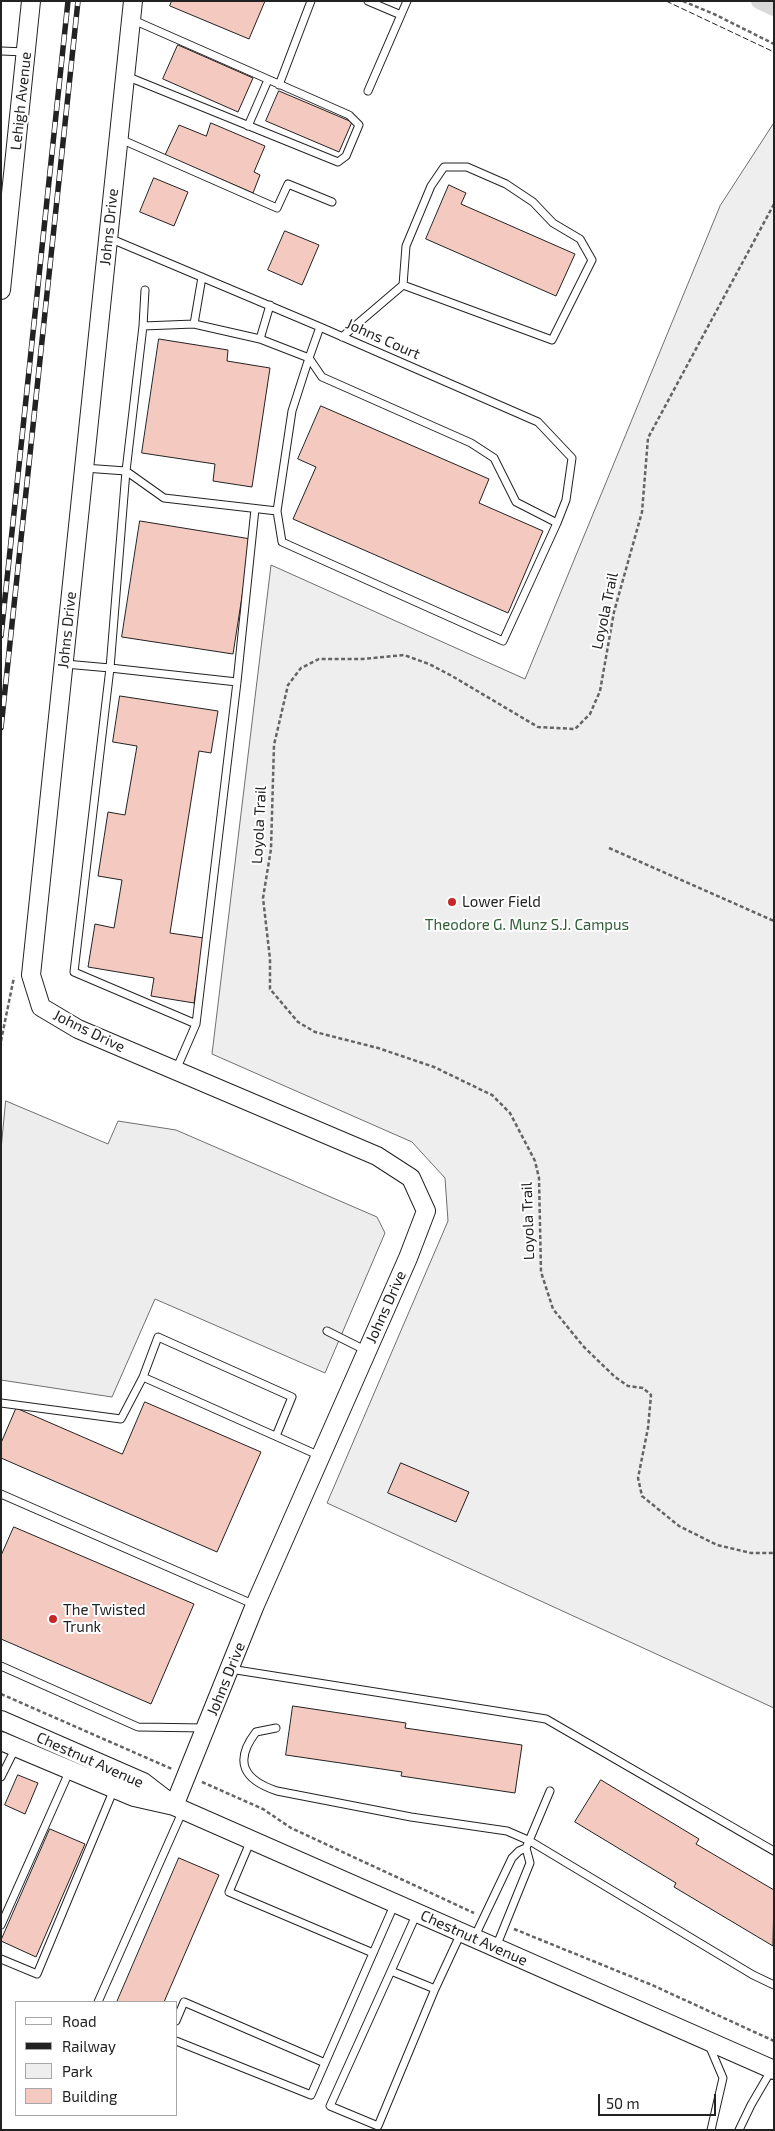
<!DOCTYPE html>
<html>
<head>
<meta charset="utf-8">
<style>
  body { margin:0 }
  #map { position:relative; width:775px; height:2131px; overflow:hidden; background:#fff; font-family:"Exo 2",sans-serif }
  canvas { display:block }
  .frame { position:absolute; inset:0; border:2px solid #222; pointer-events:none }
  .legend { position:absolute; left:15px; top:2001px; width:162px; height:115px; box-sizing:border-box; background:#fff; border:1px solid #a7a7a7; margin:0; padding:6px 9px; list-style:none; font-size:15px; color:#222 }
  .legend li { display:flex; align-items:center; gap:10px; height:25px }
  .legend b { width:25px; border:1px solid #a7a7a7 }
  .scale { position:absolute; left:598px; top:2094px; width:118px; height:22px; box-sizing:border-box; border:2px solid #222; border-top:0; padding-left:6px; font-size:15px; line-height:18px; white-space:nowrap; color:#222; -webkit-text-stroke:4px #fff; paint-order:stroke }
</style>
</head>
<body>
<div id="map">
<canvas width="775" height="2131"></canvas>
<div class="frame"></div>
<ul class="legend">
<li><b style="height:6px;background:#fff"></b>Road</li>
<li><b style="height:6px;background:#222"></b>Railway</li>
<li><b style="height:14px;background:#eee"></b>Park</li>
<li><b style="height:14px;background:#f3c9c0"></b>Building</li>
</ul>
<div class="scale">50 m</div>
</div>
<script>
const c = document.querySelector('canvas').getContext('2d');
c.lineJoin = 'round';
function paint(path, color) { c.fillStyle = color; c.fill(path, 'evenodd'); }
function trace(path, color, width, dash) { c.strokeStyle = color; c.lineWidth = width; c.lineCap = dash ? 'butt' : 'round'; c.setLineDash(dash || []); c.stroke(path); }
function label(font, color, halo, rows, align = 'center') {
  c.font = font + ' "Exo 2",sans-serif'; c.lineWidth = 4; c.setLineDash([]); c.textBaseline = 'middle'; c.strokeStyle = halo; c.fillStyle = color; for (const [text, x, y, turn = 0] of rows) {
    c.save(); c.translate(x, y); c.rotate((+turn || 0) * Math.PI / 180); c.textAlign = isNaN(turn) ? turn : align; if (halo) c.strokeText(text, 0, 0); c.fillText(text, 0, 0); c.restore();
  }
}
const green = new Path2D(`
  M774,123V1708L327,1503L448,1221L445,1178L412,1142L212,1054L271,565L525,679L720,206Z`);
paint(green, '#eee');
trace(green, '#6f6f6f', 1);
const parking = new Path2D(`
  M6,1101L108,1144L118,1121L176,1130L377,1217L385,1233L325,1373L155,1299L112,1397L1,1380V1150Z`);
paint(parking, '#ededed');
trace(parking, '#6f6f6f', 1);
trace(new Path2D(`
  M759,1L774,8`), '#d9d9d9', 16);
const building = new Path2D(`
  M172,1H265L249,39L170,6Z
  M178,45L253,78L238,112L163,79Z
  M279,91L352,122L339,152L266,121Z
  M211,123L265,146L254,172L260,175L253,193L165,155L179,125L206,136Z
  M154,178L188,192L174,226L140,212Z
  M449,185L466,193L461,204L575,254L556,296L426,239Z
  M285,231L319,245L302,285L268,270Z
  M159,339L228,350L227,361L270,368L252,487L213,481L215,464L142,453Z
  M321,406L489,479L479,503L543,531L508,613L293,519L316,467L298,459Z
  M140,521L251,539L233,654L122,637Z
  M120,696L218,711L211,753L199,751L170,933L204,938L194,1003L151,996L154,978L88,967L95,924L114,928L122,880L98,876L108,812L125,815L137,746L113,742Z
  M145,1402L261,1452L217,1552L1,1458V1443L16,1408L122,1454Z
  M401,1463L469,1492L456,1522L388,1493Z
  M14,1527L194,1604L151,1704L1,1639V1556Z
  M293,1706L406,1723L405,1728L522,1745L515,1793L401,1776L402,1772L286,1755Z
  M18,1775L38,1783L25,1814L5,1805Z
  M601,1780L699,1839L696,1844L774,1890L773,1946L674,1887L676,1883L575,1822Z
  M50,1829L85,1844L36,1957L1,1941Z
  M179,1858L219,1875L164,2002H117Z`);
paint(building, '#f3c9c0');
trace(building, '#222', 1);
const service = new Path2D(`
  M368,1L401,15
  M1,51L26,52
  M126,76L338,162L346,156L359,125L349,115L131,19
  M279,85L311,1
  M368,91L407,1
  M248,126L268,80
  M118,138L277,208L288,184L332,202
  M109,238L320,327L538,422L572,458L566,500L557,523
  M194,324L260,339L270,305
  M143,326L145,290
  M342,337L403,285L552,340L592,260L580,239L553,223L533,202L506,184L467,167H444L431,186L406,246L403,285
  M260,339L309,358L320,327
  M309,358L322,377L471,443L494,458L516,502L557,523L503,641L282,542L277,511L292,411Z
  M84,468L126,471L143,326L194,324L202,277
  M126,471L110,668L237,682L255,509
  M126,471L164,498L277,511
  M65,664L110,668L74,972L196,1024L176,1070
  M196,1024L237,682
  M327,1331L367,1351
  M143,1377L158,1337L292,1397L276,1436
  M1,1403L121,1419L143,1377L320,1456
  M1,1494L255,1605
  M1,1666L138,1727L205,1728
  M230,1669L546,1719L774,1851
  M276,1728L256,1732C233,1762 244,1780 277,1791L411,1817L507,1831L530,1841L753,1975L774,1985
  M1,1777L16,1747
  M251,1840L229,1892L373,1953
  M417,1913L391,1971L435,1989L461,1933
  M1,1925L70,1770
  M474,1938L512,1858L519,1851L526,1848
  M496,1947L530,1863L526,1848L550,1791
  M1,1959L37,1974L114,1789
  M391,1971L330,2106L378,2126L435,1989
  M98,2002L183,1810
  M176,2021L184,2002L325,2063
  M176,2041L311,2095L395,1903
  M709,2045L723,2078L711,2130
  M739,2130L751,2105L772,2069`);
const tertiary = new Path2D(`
  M133,1L31,975L41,1007L78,1029L377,1156L411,1178L426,1211L408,1258L255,1605L174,1806
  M1,290L31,1
  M1,1720L143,1782L169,1802
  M1,1741L134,1797L174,1806L774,2070`);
trace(service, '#222', 9);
trace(tertiary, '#222', 20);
trace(new Path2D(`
  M683,1L716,15L774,44
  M774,204L648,438L642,512L614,612L600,691L590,714L575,729L538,727L452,676L429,664L404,655L363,659H319L301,668L288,685L274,745L271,849L263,898L270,959V989L298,1022L315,1032L378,1048L434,1067L492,1095L510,1113L535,1161L539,1178L541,1272L553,1309L583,1346L615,1377L628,1386L643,1388L651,1395L648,1428L638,1478L642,1496L679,1526L717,1545L751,1553H774
  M609,848L774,921
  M1,1041L14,977
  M1,1694L172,1769
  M202,1782L263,1809L291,1828L474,1913
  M514,1929L652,1985L774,2041`), '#646464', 2.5, [4, 2.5]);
trace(service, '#fff', 7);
trace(tertiary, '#fff', 18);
const rail = new Path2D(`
  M1,636L68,1
  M1,728L78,1`);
trace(rail, '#222', 5.5);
trace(rail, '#fff', 4, [11]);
trace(new Path2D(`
  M666,1L774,52`), '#222', 1, [6, 2.5]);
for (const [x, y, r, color] of [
  [452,902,5,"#c62828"],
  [53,1619,5,"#c62828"]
]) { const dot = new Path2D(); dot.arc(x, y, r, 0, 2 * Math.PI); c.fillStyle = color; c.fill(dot); trace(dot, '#fff', 2); }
label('15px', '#222', '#fff', [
  ["Lehigh Avenue",21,101,-84],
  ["Johns Drive",109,227,-84],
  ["Johns Court",383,339,24],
  ["Loyola Trail",605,611,-78],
  ["Johns Drive",67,630,-84],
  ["Loyola Trail",259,825,-87],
  ["Johns Drive",89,1031,26],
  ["Loyola Trail",528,1221,-92],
  ["Johns Drive",386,1307,-66],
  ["Johns Drive",226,1679,-68],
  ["Chestnut Avenue",90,1760,24],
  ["Chestnut Avenue",474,1938,24]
]);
label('15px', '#222', '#fff', [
  ["Lower Field",462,902],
  ["The Twisted",63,1610],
  ["Trunk",63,1627]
], 'left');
label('15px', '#2f5e38', '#fff', [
  ["Theodore G. Munz S.J. Campus",527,925]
]);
</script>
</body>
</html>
